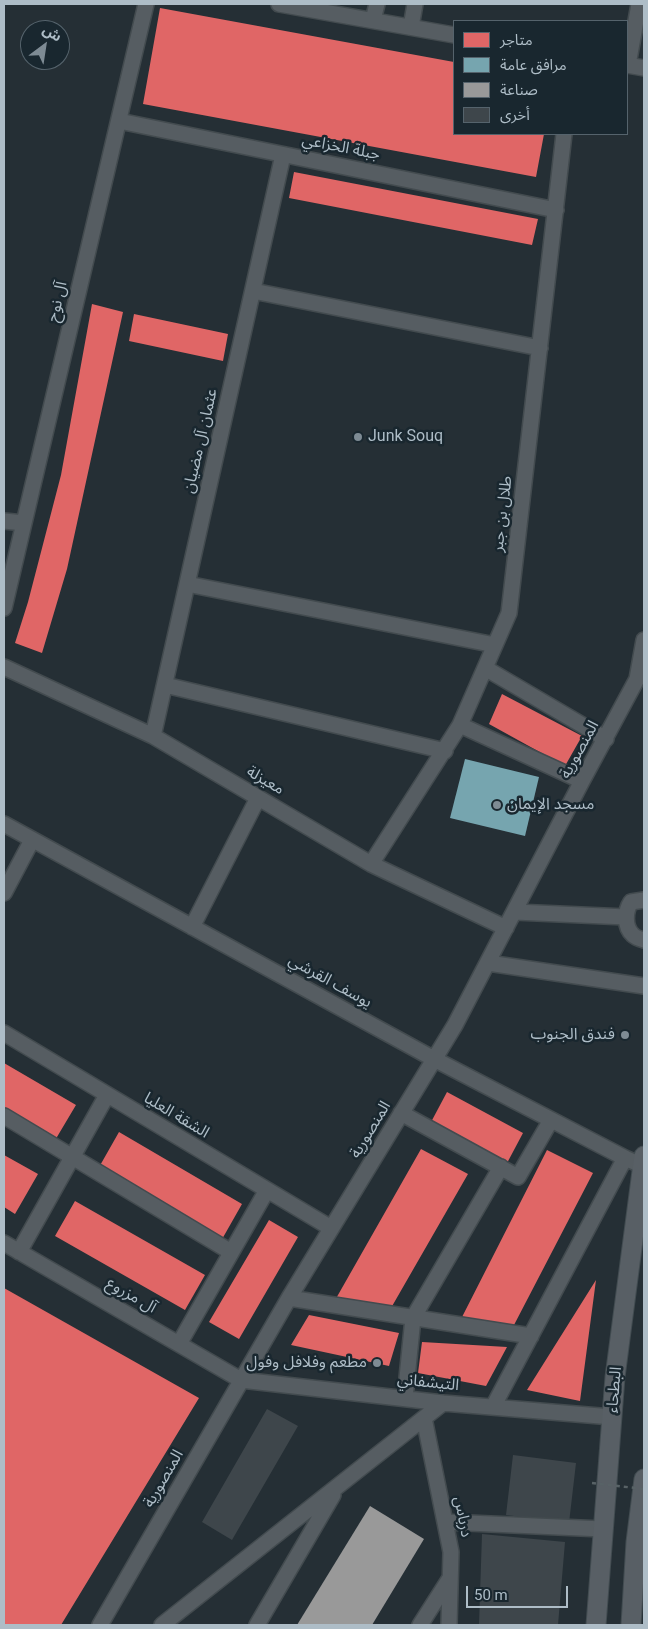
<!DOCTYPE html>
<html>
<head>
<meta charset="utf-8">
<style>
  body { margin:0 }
  #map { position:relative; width:648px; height:1629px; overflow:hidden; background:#252f35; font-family:Roboto,"Noto Sans Arabic",sans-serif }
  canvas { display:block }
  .frame { position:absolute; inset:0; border:5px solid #aebdc7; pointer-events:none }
  .legend { position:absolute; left:453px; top:20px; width:175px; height:115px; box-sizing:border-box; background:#19272f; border:1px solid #55636c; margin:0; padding:6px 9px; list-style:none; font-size:15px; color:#aebdc7 }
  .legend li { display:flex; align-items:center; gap:10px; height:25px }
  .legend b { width:25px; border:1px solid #55636c }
  .north { position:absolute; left:20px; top:20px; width:50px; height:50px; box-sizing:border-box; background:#19272f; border:1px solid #55636c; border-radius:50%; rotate:31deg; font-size:14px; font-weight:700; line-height:20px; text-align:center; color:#aebdc7 }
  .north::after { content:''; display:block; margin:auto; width:18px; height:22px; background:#7e8b94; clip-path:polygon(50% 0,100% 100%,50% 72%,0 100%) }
  .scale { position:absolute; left:466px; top:1586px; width:102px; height:22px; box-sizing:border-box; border:2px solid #aebdc7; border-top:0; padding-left:6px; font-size:15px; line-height:18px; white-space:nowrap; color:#aebdc7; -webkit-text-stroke:4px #19272f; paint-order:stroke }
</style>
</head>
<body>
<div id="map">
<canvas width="648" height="1629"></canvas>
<div class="frame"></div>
<ul class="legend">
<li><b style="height:14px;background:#e06666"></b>متاجر</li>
<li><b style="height:14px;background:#76a5af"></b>مرافق عامة</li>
<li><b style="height:14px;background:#999"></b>صناعة</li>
<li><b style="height:14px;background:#3e464b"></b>أخرى</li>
</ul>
<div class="north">ش</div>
<div class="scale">50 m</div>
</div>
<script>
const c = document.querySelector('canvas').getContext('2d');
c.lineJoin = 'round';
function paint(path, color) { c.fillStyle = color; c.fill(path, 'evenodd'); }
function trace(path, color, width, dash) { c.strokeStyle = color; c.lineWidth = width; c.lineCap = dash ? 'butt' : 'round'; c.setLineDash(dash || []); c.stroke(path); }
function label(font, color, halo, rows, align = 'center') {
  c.font = font + ' Roboto,"Noto Sans Arabic",sans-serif'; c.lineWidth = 5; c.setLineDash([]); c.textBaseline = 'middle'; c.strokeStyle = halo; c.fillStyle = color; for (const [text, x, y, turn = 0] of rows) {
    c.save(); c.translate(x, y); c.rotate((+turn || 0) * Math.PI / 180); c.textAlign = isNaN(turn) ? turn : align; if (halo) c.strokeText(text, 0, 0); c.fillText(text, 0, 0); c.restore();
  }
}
paint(new Path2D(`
  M160,8L454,62V134H544L536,177L143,104Z
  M294,172L538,219L532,245L289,198Z
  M92,304L123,312L67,569L42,653L15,643L28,602L61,475Z
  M134,314L228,334L223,361L129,341Z
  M502,694L582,736L565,766L489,724Z
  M4,1063L76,1105L54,1142L4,1113Z
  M447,1092L523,1133L506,1165L430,1124Z
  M119,1132L242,1204L221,1241L98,1169Z
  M421,1149L468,1174L391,1308L334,1302Z
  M547,1150L593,1173L514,1325L461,1319Z
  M4,1155L38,1174L15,1214L4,1207Z
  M75,1201L205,1275L185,1310L55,1236Z
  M269,1220L298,1237L239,1339L209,1322Z
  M596,1280L580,1401L527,1390Z
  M4,1288L199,1398L61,1625H4Z
  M309,1315L399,1333L389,1366L291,1345Z
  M422,1342L507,1347L486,1386L418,1373Z`), '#e06666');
paint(new Path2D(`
  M465,759L539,777L525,836L450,818Z`), '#76a5af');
paint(new Path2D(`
  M370,1506L424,1539L372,1625H297Z`), '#999');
paint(new Path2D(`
  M267,1409L298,1426L232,1540L202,1522Z
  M513,1455L576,1463L569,1523L506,1515Z
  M482,1534L565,1542L558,1625H479Z`), '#3e464b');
const minor = new Path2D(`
  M279,4L454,35
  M373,20L377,4
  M411,27L415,4
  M627,65L644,68
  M628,65L639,4
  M119,121L556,210
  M253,291L540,348
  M4,521L24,523
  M187,584L495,645
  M4,608L146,4
  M4,667L153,736L371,864L506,928
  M485,668L606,739
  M165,685L445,751
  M460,725L582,781
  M153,736L283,155
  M4,824L434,1059L625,1158L643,1166
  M371,864L460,725L509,613L564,134
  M4,893L32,840
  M644,900L631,902C625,911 624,927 633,935C636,938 640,939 644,940
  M515,912L626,917
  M192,927L258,798
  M488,963L644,986
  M4,1033L331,1228
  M401,1113L518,1177L551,1120
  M4,1116L231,1252
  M4,1243L241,1380L443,1403L612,1417
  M19,1252L107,1095
  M289,1298L531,1336
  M179,1344L267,1190
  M405,1398L413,1318L501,1167
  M493,1407L625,1158
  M424,1418L451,1552L449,1625
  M446,1522L603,1529
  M100,1625L289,1298L455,1025L582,781L637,679L644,640
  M162,1625L443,1403
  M257,1625L333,1495
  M420,1625L450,1578`);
const major = new Path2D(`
  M596,1625L615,1377L644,1156
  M631,1625L636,1542L644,1479`);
trace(minor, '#434b4f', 18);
trace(major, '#424c51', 21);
trace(minor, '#565d62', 15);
trace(major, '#585f65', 19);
trace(new Path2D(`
  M592,1483L644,1489`), '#586266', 2.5, [4, 4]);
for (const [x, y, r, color] of [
  [358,437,5,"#7e8b94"],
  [497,805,5,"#7e8b94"],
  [625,1035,5,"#7e8b94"],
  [377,1363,5,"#7e8b94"]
]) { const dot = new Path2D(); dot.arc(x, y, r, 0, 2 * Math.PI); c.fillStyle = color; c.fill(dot); trace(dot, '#19272f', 2); }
label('16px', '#aebdc7', '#19272f', [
  ["جبلة الخزاعي",341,148,11],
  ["آل نوح",58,302,-77],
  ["عثمان آل مضيان",201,441,-77],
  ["طلال بن جبر",503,514,-83],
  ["المنصورية",580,750,-61],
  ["معيزلة",265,781,30],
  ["يوسف القرشي",330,982,29],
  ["الشقة العليا",176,1116,31],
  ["المنصورية",371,1130,-59],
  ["آل مزروع",131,1296,30],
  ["التيشفاني",428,1383,6],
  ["البطحاء",615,1390,-85],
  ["المنصورية",164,1479,-60],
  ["درباس",462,1517,79]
]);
label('16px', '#aebdc7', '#19272f', [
  ["Junk Souq",368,437],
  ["مسجد الإيمان",507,805],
  ["فندق الجنوب",615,1035,"right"],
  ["مطعم وفلافل وفول",367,1363,"right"]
], 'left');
</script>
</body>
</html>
